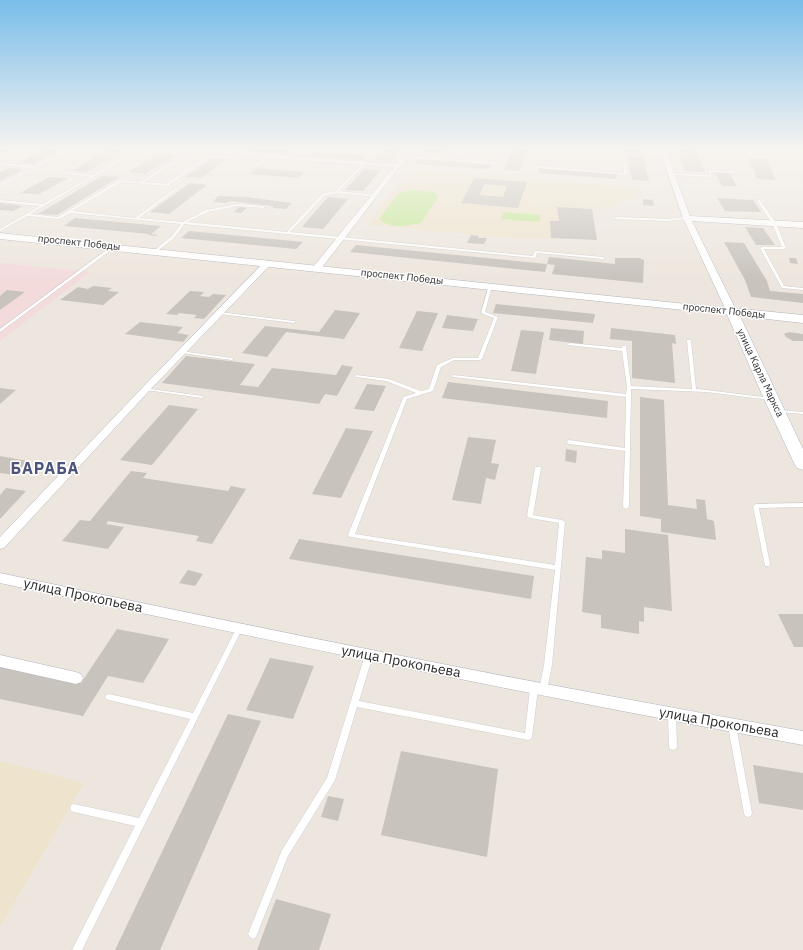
<!DOCTYPE html>
<html>
<head>
<meta charset="utf-8">
<style>
  body { margin:0 }
  canvas { display:block; background:#ede6de }
</style>
</head>
<body>
<canvas width="803" height="950"></canvas>
<script>
const c = document.querySelector('canvas').getContext('2d');
c.lineJoin = 'round';
function paint(path, color) { c.fillStyle = color; c.fill(path, 'evenodd'); }
function trace(path, color, width, dash) { c.strokeStyle = color; c.lineWidth = width; c.lineCap = dash ? 'butt' : 'round'; c.setLineDash(dash || []); c.stroke(path); }
function label(font, color, halo, rows, align = 'center') {
  c.font = font + ' "IBM Plex Sans",sans-serif'; c.lineWidth = 3; c.setLineDash([]); c.textBaseline = 'middle'; c.strokeStyle = halo; c.fillStyle = color; for (const [text, x, y, turn = 0] of rows) {
    c.save(); c.translate(x, y); c.rotate((+turn || 0) * Math.PI / 180); c.textAlign = isNaN(turn) ? turn : align; if (halo) c.strokeText(text, 0, 0); c.fillText(text, 0, 0); c.restore();
  }
}
paint(new Path2D(`
  M417,170L643,188L644,194L601,209L558,207L559,221L551,238H516L368,225L406,173Z
  M0,761L84,783L0,927Z`), '#eee4cd');
paint(new Path2D(`
  M0,263L90,272L0,341Z`), '#f3dbdc');
paint(new Path2D(`
  M412,190L434,192L439,196L421,223C407,226 390,229 379,219L399,193Z
  M503,212L541,215L539,222L501,219Z`), '#c5e997');
paint(new Path2D(`
  M0,148H14L5,153L0,152Z
  M48,148H64L33,164L18,163Z
  M243,148H258L293,151L289,154L240,151Z
  M384,148H400L389,161L374,160Z
  M425,148H443L441,150L445,151L442,154L421,153Z
  M625,148H641L642,153L625,152Z
  M110,149L124,151L87,172L71,171Z
  M514,149L528,150L519,171L504,170Z
  M678,150L697,151L705,172L685,171Z
  M316,152L367,156L364,160L312,156Z
  M159,153L175,155L145,174L129,172Z
  M627,156L643,157L649,181L632,180Z
  M212,158L228,159L201,178L185,177Z
  M749,158L767,159L776,180L757,179Z
  M417,159L490,165L488,169L414,164Z
  M9,168L24,169L0,181V172Z
  M257,168L305,172L298,178L249,174Z
  M539,168L617,174L616,179L538,173Z
  M364,169L381,170L363,191L345,190Z
  M715,173L730,174L737,186H722Z
  M102,176L119,177L57,215L38,214Z
  M49,177L68,178L39,194L20,193Z
  M474,178L527,182L518,208L461,203ZM485,184L507,186L503,197L479,195Z
  M190,183L207,185L169,214L150,212Z
  M218,196L246,197L292,203L286,209L273,208V206L231,201L225,203L213,202Z
  M328,197L348,199L323,229L302,227Z
  M717,198L753,200L761,212L725,211Z
  M643,199L653,200L654,206L643,205Z
  M0,203L23,206L13,211L0,210Z
  M240,207L247,208L241,213L233,212Z
  M557,207L592,209L597,240L551,238L550,221H559Z
  M75,218L161,226L151,234L158,235L156,236L148,235L149,234L64,226Z
  M745,227L763,228L775,245H756Z
  M189,231L273,239L303,242L296,249L181,238Z
  M471,235L479,236L478,238H487L484,244L467,243Z
  M724,242L744,243L767,281L770,291L803,294V303L751,297L745,280Z
  M356,245L547,264L549,257L615,264V258H639L644,260L643,283L552,274L555,265L547,264L545,272L350,252Z
  M789,258H796L798,264L790,263Z
  M93,286L112,288L108,291L119,292L103,305L60,300L78,287L88,289Z
  M7,290L25,292L0,310V296Z
  M190,291L204,292L200,296L209,297L213,294L226,295L204,319L194,318L197,315L179,313L177,315L166,314Z
  M496,304L595,314L593,323L493,313Z
  M335,310L360,313L344,339L286,332L267,357L242,353L265,326L319,332Z
  M417,311L438,313L422,351L399,348Z
  M447,315L478,319L473,331L442,328Z
  M140,322L183,327L177,333L189,335L183,342L125,334Z
  M551,328L584,331L583,344L549,340Z
  M611,328L675,335L676,344L672,343L675,383L632,378V341L610,339Z
  M521,330L544,332L536,374L511,371Z
  M789,332L803,334V341H793L786,337L784,334Z
  M186,356L255,364L240,385L258,387L272,368L336,375L342,365L353,367L337,396L325,394L319,404L162,383Z
  M448,382L608,401L607,418L442,398Z
  M367,384L386,386L374,411L354,409Z
  M0,388L16,390L0,404Z
  M640,397L664,400L668,505L697,509L696,499L705,500L707,519L714,521L716,540L661,532V519L640,516Z
  M169,405L198,409L152,465L120,460Z
  M346,428L373,431L341,498L312,494Z
  M468,437L496,440L491,463L499,464L495,480L486,478L481,504L452,500Z
  M566,449L577,451L576,463L565,461Z
  M0,456L28,461L14,475L0,473Z
  M131,471L147,473L143,478L228,491L231,486L246,489L212,544L196,541L199,536L108,521L106,524L124,527L108,549L62,541L80,520L90,521Z
  M6,488L26,491L0,519V495Z
  M625,529L668,535L672,611L644,607V622L639,621V634L601,628V615L582,612L586,557L602,559V550L625,553Z
  M299,539L534,576L531,599L289,559Z
  M188,570L203,574L195,586L179,583Z
  M778,614H803V647H794Z
  M117,629L169,639L143,683L108,676L83,716L0,699V666L81,683Z
  M270,658L314,666L293,719L246,710Z
  M228,714L261,721L160,950H115Z
  M401,751L498,769L487,857L381,835Z
  M753,765L803,773V810L759,803Z
  M328,796L344,799L338,821L321,817Z
  M276,899L331,914L319,950H257Z`), '#c8c3bd');
const service = new Path2D(`
  M72,148H75L0,186V184L32,168L0,165V163L35,166Z
  M107,148H110L67,172L93,175L140,148L142,149L30,214L58,217L119,180L140,182L191,150L192,152L144,182L166,184L214,152L216,153L169,185L179,188L139,218L183,222L206,210L237,204L263,206H264V208L237,206L208,212L187,222L287,232L322,194L336,191L363,163L364,165L339,191L376,195H377V197L337,193L324,196L290,232L533,256L534,252L536,251L603,257L605,258L603,259L537,253L536,257L534,258L184,224L174,238L156,252H155V250L172,236L181,224L70,213L59,219L27,216L0,231V229L40,206L0,202V200L43,204L91,177L63,173ZM121,182L167,186L176,188L135,218L72,211Z
  M450,148H452L445,159L496,162L502,148H504L498,163L497,164L405,158L404,157L405,156L442,159Z
  M582,148H584V149L665,155L666,156L665,157L624,154L627,174L626,175L537,168L536,167L537,166L624,173L622,154L583,151L582,150Z
  M691,148H715L716,149L715,150Z
  M267,156L269,157L258,166H256V164Z
  M709,170L735,171L736,172L735,173L711,172L712,176L711,177L672,175L671,174L672,173L709,175L708,171Z
  M758,200H760L776,223L786,248L784,249H764L784,286L803,288V290L782,288L760,248L762,247H782L772,223L757,201Z
  M616,217L667,219L687,217L689,218L687,219L667,221L615,219V217Z
  M112,246L115,247L0,332V329Z
  M489,285L492,286L485,312L498,317L482,359L480,360H454L441,367L433,391L407,399L355,534L555,565L559,523L530,518L527,516L535,468L536,467H540L541,468L533,515L562,520L565,522L552,665L547,690L546,692L543,693L540,692L539,690L544,665L555,570L351,537L349,536L348,535L403,398V397L416,393L386,381L356,377L354,376L356,375L389,379L421,391L429,389L437,365L453,358H478L494,318L481,313Z
  M219,312L294,321L296,322L294,323L220,314L218,313Z
  M687,340H691V341L696,389L707,390L770,398L772,399L770,400L707,392L631,389L629,507L626,509L623,507L625,451L569,444L566,442L569,440L625,448L626,397L453,377L451,376L453,375L626,394L627,387L622,351L568,345V344L570,343L622,348V346H626L631,386L692,389L687,341Z
  M180,351L232,358L234,359L232,360L182,353H180Z
  M144,388L202,396L204,397L202,398L146,390L144,389Z
  M777,410L803,412V414L779,412L777,411Z
  M803,503V507L759,508L770,564L769,566H765L753,506L756,504Z
  M239,626L241,627L242,629L82,950H72L135,826L74,812L71,811L70,808L71,805L74,804L139,818L190,719L109,700L106,699L105,697L106,695L109,694L193,713L236,629L237,627Z
  M369,652L372,653L373,655L359,701L525,733L530,689L531,687L534,686L537,687L538,689L532,737L531,739L528,740L357,707L335,780L288,856L256,937L253,939L250,937L248,934L282,850L327,778L365,655L366,653Z
  M672,712L675,713L676,715L677,747L676,749L673,750L670,749L669,747L668,715L669,713Z
  M732,723L735,724L736,726L752,813L751,816L748,817L745,816L744,813L728,726L729,724Z`);
const minor = new Path2D(`
  M135,148H175L396,164L409,148H414L320,270H317L313,268L314,266L394,167Z
  M265,261H271L272,263L149,391L4,548L0,549V537L143,387Z
  M0,573C267,630 534,684 803,731V745C534,696 267,640 0,583Z
  M0,655L76,672L81,674L83,678L81,682L76,684L0,667Z`);
const tertiary = new Path2D(`
  M659,148H665L690,216L803,222V228L692,221L737,312L736,314L732,315L0,239V233L725,308L683,218Z`);
const secondary = new Path2D(`
  M732,308L803,315V323L740,316L803,449V470L797,468L795,465L764,399L726,312L728,309Z`);
trace(service, '#b1b4bf', 0.5);
trace(minor, '#b1b4bf', 1);
trace(tertiary, '#b1b4bf', 1);
trace(secondary, '#b1b4bf', 1);
paint(service, '#fff');
paint(minor, '#fff');
paint(tertiary, '#fff');
paint(secondary, '#fff');
const sky = c.createLinearGradient(0, 0, 0, 281);
sky.addColorStop(0, '#79bdea');
sky.addColorStop(0.53, '#f7f4f0');
sky.addColorStop(1, '#f7f4f000');
c.fillStyle = sky;
c.fillRect(0, 0, 803, 281);
label('10px', '#2b2b2b', '#fff', [
  ["проспект Победы",79,243,6],
  ["проспект Победы",402,277,6],
  ["проспект Победы",724,311,6],
  ["улица Карла Маркса",760,373,65]
]);
label('14px', '#2b2b2b', '#fff', [
  ["улица Прокопьева",83,596,12],
  ["улица Прокопьева",401,662,11],
  ["улица Прокопьева",719,723,10]
]);
c.letterSpacing = '1px';
label('bold 16px', '#4c547c', '#fff', [
  ["БАРАБА",45,469]
]);
c.letterSpacing = '0px';
</script>
</body>
</html>
